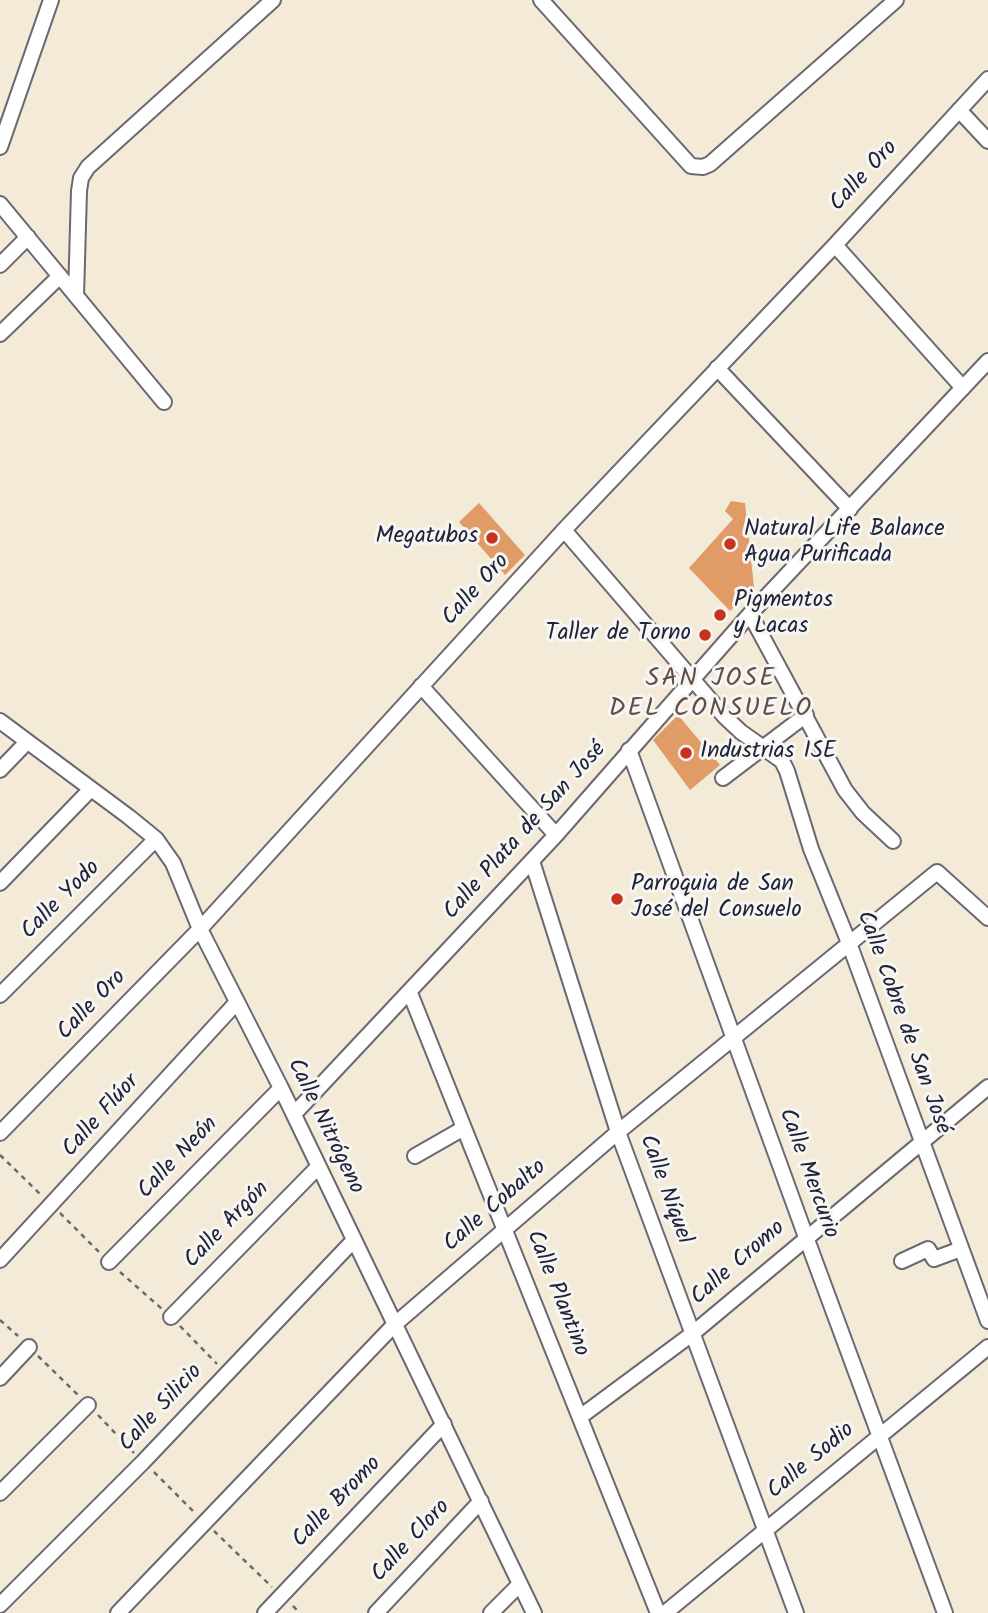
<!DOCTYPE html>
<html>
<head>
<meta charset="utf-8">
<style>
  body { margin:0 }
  canvas { display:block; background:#f3ead8 }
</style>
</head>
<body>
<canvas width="988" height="1613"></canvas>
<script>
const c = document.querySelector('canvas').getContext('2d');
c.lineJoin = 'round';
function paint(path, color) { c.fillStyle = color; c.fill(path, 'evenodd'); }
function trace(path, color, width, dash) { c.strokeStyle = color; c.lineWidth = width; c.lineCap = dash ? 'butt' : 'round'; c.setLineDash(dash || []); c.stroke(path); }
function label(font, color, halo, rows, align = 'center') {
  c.font = font + ' Kalam,sans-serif'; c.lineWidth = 6; c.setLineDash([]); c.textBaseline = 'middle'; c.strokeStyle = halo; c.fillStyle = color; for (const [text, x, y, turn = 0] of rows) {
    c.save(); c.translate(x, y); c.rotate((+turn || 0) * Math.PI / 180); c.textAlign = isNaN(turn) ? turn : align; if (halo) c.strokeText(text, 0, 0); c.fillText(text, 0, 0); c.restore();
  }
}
paint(new Path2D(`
  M731,501L745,503L754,587L730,611L689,568L733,519L725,511Z
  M479,503L525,555L505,575L459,522Z
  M678,715L720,765L690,790L653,740Z`), '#e19b67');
const minor = new Path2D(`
  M541,0L691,166L703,167L710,164L896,0
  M959,110L988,141
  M0,147L51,0
  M0,204L164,402
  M835,245L963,388
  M0,265L28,237
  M76,296L79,191L81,178L88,167L273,0
  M0,334L60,276
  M717,368L850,509
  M564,530L725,717L741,732L782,761L787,771L811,849L849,943L988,1321
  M750,614L845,790L863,813L893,841
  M421,686L556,835
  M0,721L129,817L156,839L173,863L200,929L281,1088L534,1613
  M629,750L806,1237L945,1613
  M0,770L27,742
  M723,778L806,715
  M532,861L618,1132L796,1613
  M0,883L91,789
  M410,993L658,1613
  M0,995L156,839
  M294,1114L556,835L750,614L988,361
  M0,1133L200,929L564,530L835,245L988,79
  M415,1156L464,1128
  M0,1260L237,1002
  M902,1261L928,1249L934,1259L961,1249
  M109,1262L281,1088
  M171,1317L318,1167
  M0,1378L29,1347
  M580,1417L692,1334L988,1087
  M0,1493L88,1405
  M0,1605L143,1462L353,1241
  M118,1613L394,1325L618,1132L937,872L988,918
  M265,1613L444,1424
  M376,1613L481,1501
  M491,1613L520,1584
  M665,1613L988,1347`);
trace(minor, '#6b6872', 18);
trace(new Path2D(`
  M0,1155L40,1194
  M60,1213L100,1253
  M120,1272L162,1309
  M0,1320L18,1336
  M180,1326L217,1364
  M38,1356L78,1395
  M98,1415L134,1453
  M154,1472L194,1512
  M214,1531L272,1587
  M293,1606L300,1613`), '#6b6872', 2.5, [5, 5]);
trace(minor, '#fff', 14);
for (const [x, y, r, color] of [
  [492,538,7,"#c8321e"],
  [730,544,7,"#c8321e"],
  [720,615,7,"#c8321e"],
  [705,635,7,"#c8321e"],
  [686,753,7,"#c8321e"],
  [617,899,7,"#c8321e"]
]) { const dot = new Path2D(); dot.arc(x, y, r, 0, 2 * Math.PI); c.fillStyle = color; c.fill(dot); trace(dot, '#f6f6f2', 2.5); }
label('23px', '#22223b', '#f6f6f2', [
  ["Calle Oro",865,177,-47],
  ["Calle Oro",477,591,-48],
  ["Calle Plata de San José",526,832,-48],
  ["Calle Yodo",62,901,-45],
  ["Calle Oro",93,1006,-46],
  ["Calle Cobre de San José",902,1023,70],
  ["Calle Flúor",102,1117,-48],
  ["Calle Nitrógeno",324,1127,64],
  ["Calle Neón",179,1159,-46],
  ["Calle Mercurio",807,1174,70],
  ["Calle Níquel",664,1190,70],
  ["Calle Cobalto",496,1207,-41],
  ["Calle Argón",228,1226,-46],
  ["Calle Cromo",739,1264,-41],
  ["Calle Plantino",556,1294,68],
  ["Calle Silicio",162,1409,-47],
  ["Calle Sodio",812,1462,-40],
  ["Calle Bromo",338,1503,-46],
  ["Calle Cloro",412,1542,-47]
]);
label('23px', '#22223b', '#f6f6f2', [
  ["Natural Life Balance",744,531],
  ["Agua Purificada",744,557],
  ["Megatubos",478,538,"right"],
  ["Pigmentos",734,602],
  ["y Lacas",734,628],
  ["Taller de Torno",691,635,"right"],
  ["Industrias ISE",700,753],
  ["Parroquia de San",631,886],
  ["José del Consuelo",631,912]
], 'left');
c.letterSpacing = '2px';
label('26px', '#654c4a', '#f6f6f2', [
  ["SAN JOSE",711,681],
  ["DEL CONSUELO",711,711]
]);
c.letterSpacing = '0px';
</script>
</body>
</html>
